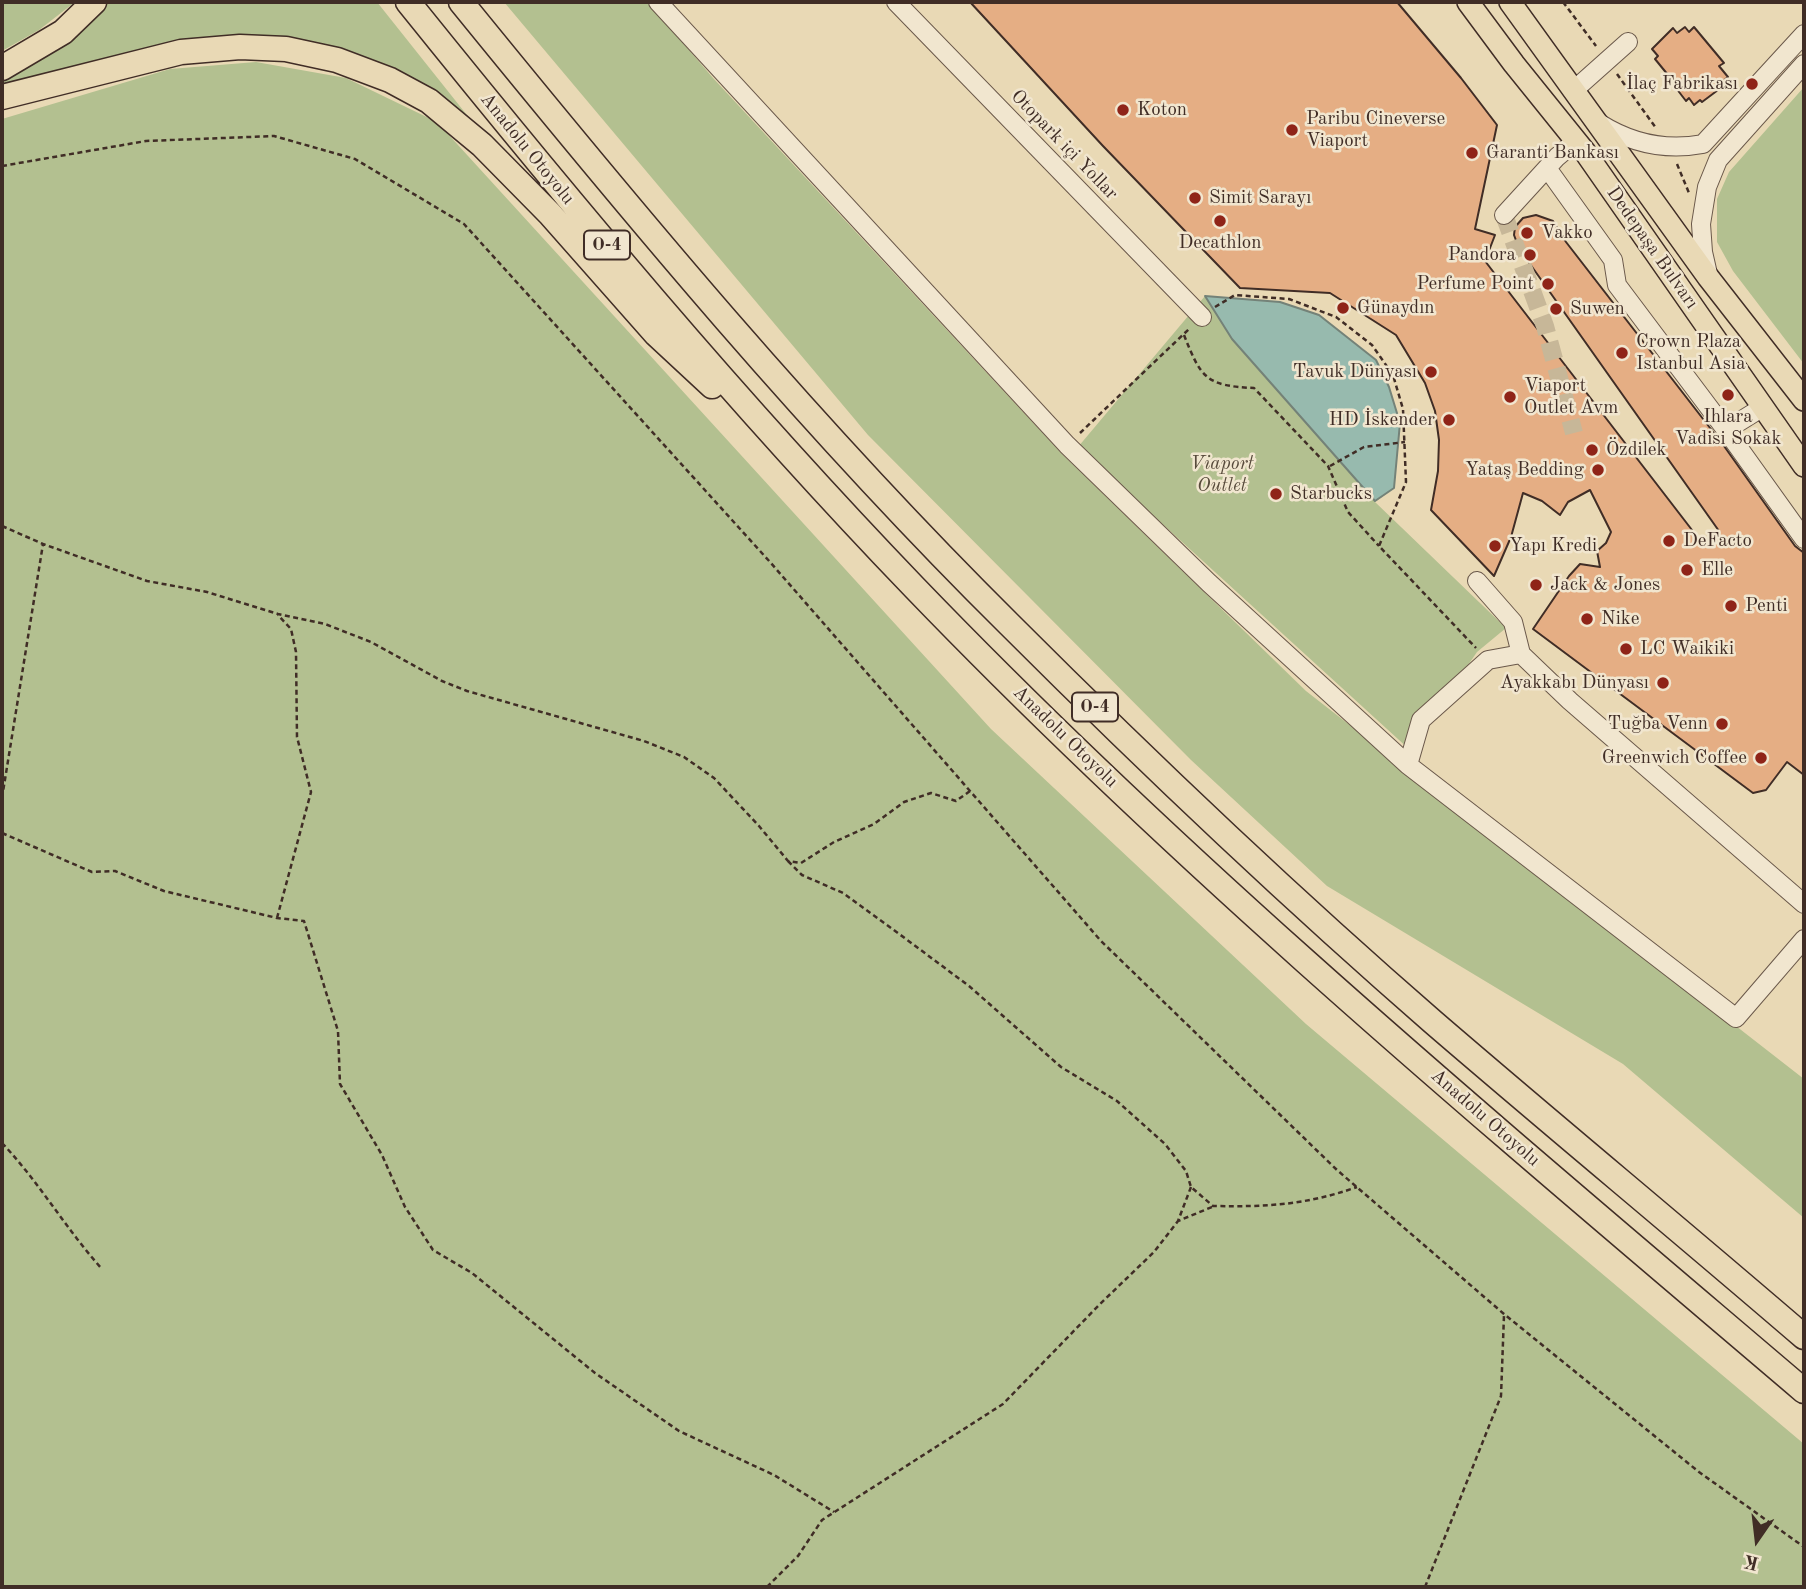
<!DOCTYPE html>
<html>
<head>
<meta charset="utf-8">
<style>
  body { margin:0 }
  #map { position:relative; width:1806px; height:1589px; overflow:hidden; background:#e9d9b5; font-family:"Old Standard TT",serif }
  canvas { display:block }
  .frame { position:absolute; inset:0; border:4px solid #402d26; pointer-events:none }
  .north { position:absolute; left:1722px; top:1505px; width:70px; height:70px; -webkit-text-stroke:5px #f1e6cf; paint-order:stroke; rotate:194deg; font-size:19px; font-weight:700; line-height:28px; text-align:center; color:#402d26 }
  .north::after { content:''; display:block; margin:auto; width:24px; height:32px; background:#402d26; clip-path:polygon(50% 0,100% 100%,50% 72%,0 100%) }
</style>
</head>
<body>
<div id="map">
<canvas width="1806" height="1589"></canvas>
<div class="frame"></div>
<div class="north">K</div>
</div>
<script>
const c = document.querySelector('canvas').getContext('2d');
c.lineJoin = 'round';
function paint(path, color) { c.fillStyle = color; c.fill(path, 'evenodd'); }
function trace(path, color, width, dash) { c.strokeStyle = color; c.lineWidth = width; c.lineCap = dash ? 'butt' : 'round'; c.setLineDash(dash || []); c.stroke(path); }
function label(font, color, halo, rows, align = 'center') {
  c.font = font + ' "Old Standard TT",serif'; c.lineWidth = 5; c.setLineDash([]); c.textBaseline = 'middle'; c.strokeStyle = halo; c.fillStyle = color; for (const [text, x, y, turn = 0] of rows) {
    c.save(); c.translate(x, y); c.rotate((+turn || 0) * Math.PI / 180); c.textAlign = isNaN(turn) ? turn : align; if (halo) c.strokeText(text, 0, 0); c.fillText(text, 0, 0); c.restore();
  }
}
paint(new Path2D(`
  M2,2H75L39,30L2,51Z
  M103,2H377L486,139L454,111L269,39L2,86V80Z
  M504,2H648L713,78L1062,454L1306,691L1804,1079V1218L1623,1064L1327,886L1191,760L868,435Z
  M256,62L346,78L437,122L991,729L1306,1024L1804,1444V1587H2V119L170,69Z
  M1804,87V364L1733,271L1717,242V199L1729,172Z
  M1205,296L1319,315L1376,360L1400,423L1394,488L1375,502L1506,628L1477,652L1410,750L1078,447Z`), '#b3c090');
const water = new Path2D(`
  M1205,296L1280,302L1319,315L1376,360L1389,387L1400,423L1394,488L1375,501L1232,339Z`);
paint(water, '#97baae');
trace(water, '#748278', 2);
const building = new Path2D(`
  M970,2H1397L1461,78L1497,125L1475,229L1495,235L1485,261L1702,543L1719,531L1530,264L1517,243L1514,235L1515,227L1523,218L1536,215L1553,221L1566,242L1724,446L1795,546L1804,553V775L1787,762L1766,790L1753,793L1533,629L1569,576L1580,564L1600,567L1597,551L1606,543L1611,532L1590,490L1568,502L1560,515L1542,501L1523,493L1511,537L1494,576L1431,510L1438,471L1439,440L1435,411L1425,383L1396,335L1330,293L1240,288L1103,146Z
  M1685,27L1689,32L1694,27L1724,63L1719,66L1728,77L1723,81L1726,84L1702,102L1700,100L1694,105L1689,98L1686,101L1676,88L1677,86L1655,59L1658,56L1652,49L1673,28L1677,33Z`);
paint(building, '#e5ae84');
trace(building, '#402d26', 2);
trace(new Path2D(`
  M1504,215L1545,326L1574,433`), '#c7b798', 18, [18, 9]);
const minor = new Path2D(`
  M658,2L1067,445L1209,583L1408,765L1736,1018L1804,939
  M896,2L1202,317
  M1573,91L1628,42
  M1599,123C1632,144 1666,151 1703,144L1804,34
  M1547,168L1613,260L1617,285L1726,430L1763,407
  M1504,215L1557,157L1576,141
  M1708,274L1703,252L1701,224L1707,187L1718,160L1804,64
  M1726,430L1804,539
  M1477,581L1513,622L1521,654
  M1408,765L1421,720L1488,660L1521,654L1570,701L1804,904`);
const major = new Path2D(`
  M1468,2L1514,64L1585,152L1804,466
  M1510,2L1708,277L1804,400`);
const highway = new Path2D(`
  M408,2C569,202 735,401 914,587C1191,875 1500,1132 1804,1391
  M461,2C635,216 812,429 1009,624C1146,761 1287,895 1433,1022C1556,1128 1681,1231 1804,1337
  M2,68L63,32L94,2
  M2,97L181,52L240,47L286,49L337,60L390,80L429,101L482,145L550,214L656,334L712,386`);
trace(minor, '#6a584a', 20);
trace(major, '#402d26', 24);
trace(highway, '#402d26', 27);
trace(new Path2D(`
  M1563,2L1596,46
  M1617,74L1656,128
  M1677,164L1689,193
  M2,166L146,141L274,136L355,159L464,224L770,562L1101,941L1337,1170L1504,1314L1699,1472L1804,1547
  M1215,307L1235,295L1289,299L1336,317L1372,345L1393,375L1403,409L1406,482L1379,546L1476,648
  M1184,335C1201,378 1206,386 1254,388L1328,466L1348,512L1379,546
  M1080,433L1189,329
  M1330,466L1364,447L1405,442
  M2,526L43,544L147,581L207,592L278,614L325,624L371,642L442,681L467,691L644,741L684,757L714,778L759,826L788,861L801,863L834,842L874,824L904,802L931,793L956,801L970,791
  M2,798L43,544
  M2,833L92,872L115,871L164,891L277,918L304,921L338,1031L340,1084L382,1155L405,1207L433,1250L472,1273L595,1373L679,1431L774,1475L834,1512
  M788,861L802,875L843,893L906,939L969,986L1061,1067L1117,1101L1165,1144L1186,1171L1191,1187L1213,1206C1267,1207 1306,1205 1357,1187
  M277,918L311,792L297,737L296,652L291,629L278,615
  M2,1143C39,1182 66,1229 102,1269
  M1191,1187L1178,1221L1212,1207
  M767,1587L798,1556L822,1520L1003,1404L1099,1305L1154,1252L1178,1221
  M1425,1587L1501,1396L1504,1315`), '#402d26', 2.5, [5, 3.5]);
trace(minor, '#f1e6cf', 18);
trace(major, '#e9d9b5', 21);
trace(highway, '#e9d9b5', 24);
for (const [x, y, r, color] of [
  [1752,84,7,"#8f2418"],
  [1123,110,7,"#8f2418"],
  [1292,130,7,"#8f2418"],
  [1472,153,7,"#8f2418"],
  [1195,198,7,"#8f2418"],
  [1220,221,7,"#8f2418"],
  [1527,233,7,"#8f2418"],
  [1530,255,7,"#8f2418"],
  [1548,284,7,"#8f2418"],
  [1343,308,7,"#8f2418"],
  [1556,309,7,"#8f2418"],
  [1622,353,7,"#8f2418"],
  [1431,372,7,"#8f2418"],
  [1728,395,7,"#8f2418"],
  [1510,397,7,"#8f2418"],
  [1449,420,7,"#8f2418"],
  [1592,450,7,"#8f2418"],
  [1598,470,7,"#8f2418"],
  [1276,494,7,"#8f2418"],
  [1669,541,7,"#8f2418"],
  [1495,546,7,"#8f2418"],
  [1687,570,7,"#8f2418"],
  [1536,585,7,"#8f2418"],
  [1731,606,7,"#8f2418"],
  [1587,619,7,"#8f2418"],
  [1626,649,7,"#8f2418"],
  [1663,683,7,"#8f2418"],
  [1722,724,7,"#8f2418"],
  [1761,758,7,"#8f2418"]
]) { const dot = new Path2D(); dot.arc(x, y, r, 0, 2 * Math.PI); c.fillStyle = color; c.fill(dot); trace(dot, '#f1e6cf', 2.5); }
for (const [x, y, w] of [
  [607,245,46],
  [1095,707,46]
]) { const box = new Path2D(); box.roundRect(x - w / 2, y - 14.5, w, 29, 5); c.fillStyle = '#f1e6cf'; c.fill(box); trace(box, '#402d26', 2); }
label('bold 18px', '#402d26', null, [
  ["O-4",607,245],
  ["O-4",1095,707]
]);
label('19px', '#402d26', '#f1e6cf', [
  ["İlaç Fabrikası",1738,84,"right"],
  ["Koton",1137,110],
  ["Paribu Cineverse",1306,119],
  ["Viaport",1306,141],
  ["Garanti Bankası",1486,153],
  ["Simit Sarayı",1209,198],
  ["Vakko",1541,233],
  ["Decathlon",1220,243,"center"],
  ["Pandora",1516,255,"right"],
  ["Perfume Point",1534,284,"right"],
  ["Günaydın",1357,308],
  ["Suwen",1570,309],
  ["Crown Plaza",1636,342],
  ["Istanbul Asia",1636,364],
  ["Tavuk Dünyası",1417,372,"right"],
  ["Viaport",1524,386],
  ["Outlet Avm",1524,408],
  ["Ihlara",1728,417,"center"],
  ["Vadisi Sokak",1728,439,"center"],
  ["HD İskender",1435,420,"right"],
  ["Özdilek",1606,450],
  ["Yataş Bedding",1584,470,"right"],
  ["Starbucks",1290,494],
  ["DeFacto",1683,541],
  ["Yapı Kredi",1509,546],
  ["Elle",1701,570],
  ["Jack & Jones",1550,585],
  ["Penti",1745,606],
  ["Nike",1601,619],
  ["LC Waikiki",1640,649],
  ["Ayakkabı Dünyası",1649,683,"right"],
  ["Tuğba Venn",1708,724,"right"],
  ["Greenwich Coffee",1747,758,"right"]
], 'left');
label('19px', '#402d26', '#f1e6cf', [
  ["Otopark içi Yollar",1064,145,46],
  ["Anadolu Otoyolu",527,149,51],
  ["Dedepaşa Bulvarı",1652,248,55],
  ["Anadolu Otoyolu",1065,737,44],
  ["Anadolu Otoyolu",1485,1118,41]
]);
label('italic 19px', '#574a3b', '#f1e6cf', [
  ["Viaport",1222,464],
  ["Outlet",1222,486]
]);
</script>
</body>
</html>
